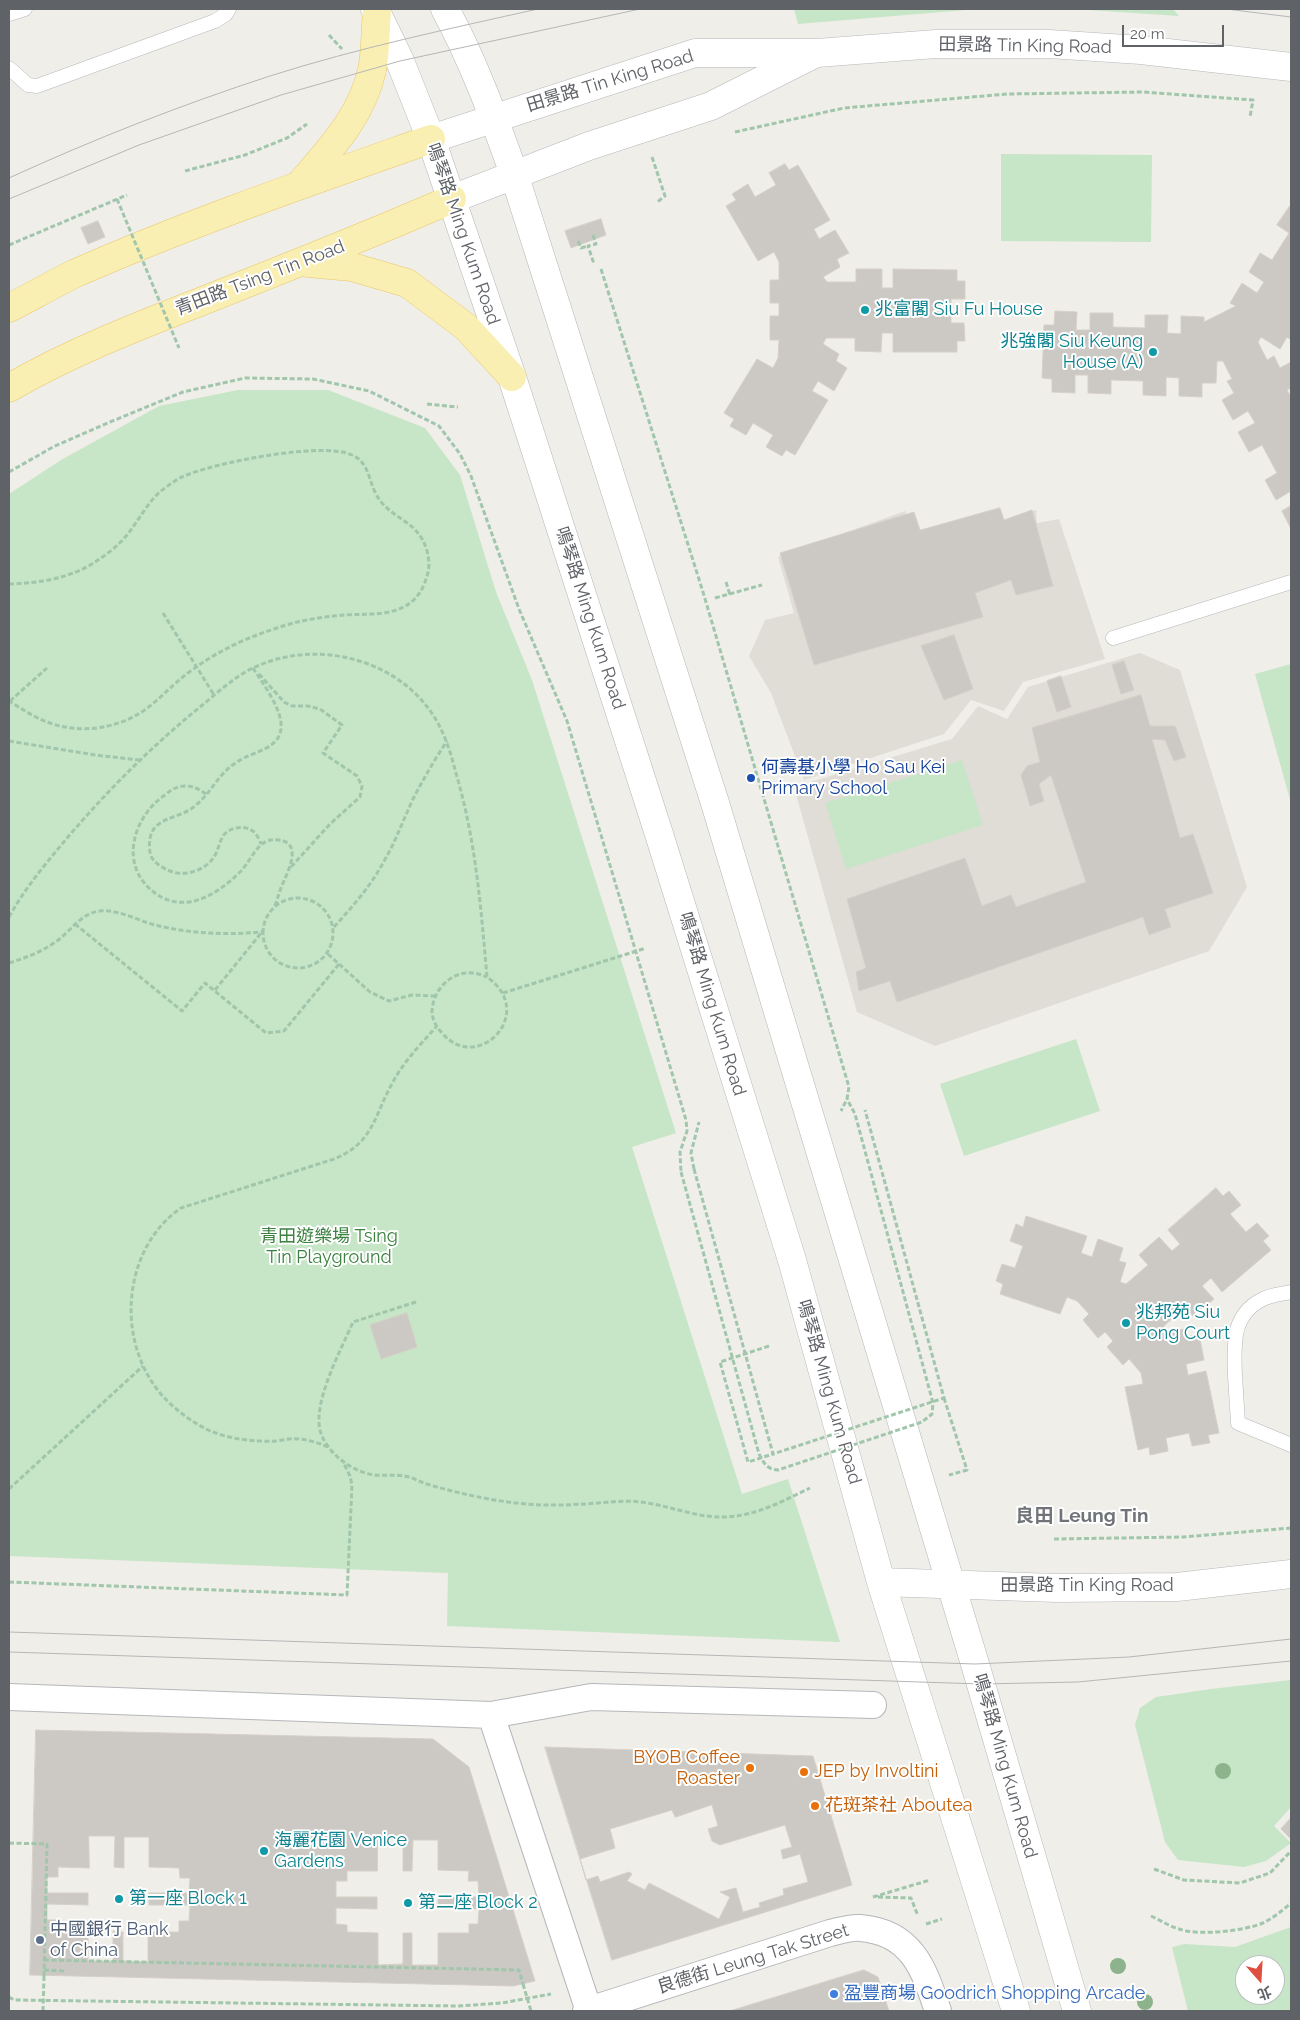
<!DOCTYPE html>
<html>
<head>
<meta charset="utf-8">
<style>
  body { margin:0 }
  #map { position:relative; width:1300px; height:2020px; overflow:hidden; background:#f0eee8; font-family:Raleway,"Noto Sans TC",sans-serif }
  canvas { display:block }
  .frame { position:absolute; inset:0; border:10px solid #5f6267; pointer-events:none }
  .north { position:absolute; left:1235px; top:1955px; width:50px; height:50px; box-sizing:border-box; background:#fff; border:1px solid #bfc0c2; border-radius:50%; rotate:161deg; font-size:14px; font-weight:700; line-height:20px; text-align:center; color:#5f6267 }
  .north::after { content:''; display:block; margin:auto; width:18px; height:22px; background:#de4f40; clip-path:polygon(50% 0,100% 100%,50% 72%,0 100%) }
  .scale { position:absolute; left:1122px; top:25px; width:102px; height:22px; box-sizing:border-box; border:2px solid #5f6267; border-top:0; padding-left:6px; font-size:15px; line-height:18px; white-space:nowrap; color:#5f6267; -webkit-text-stroke:4px #fff; paint-order:stroke }
</style>
</head>
<body>
<div id="map">
<canvas width="1300" height="2020"></canvas>
<div class="frame"></div>
<div class="north">北</div>
<div class="scale">20 m</div>
</div>
<script>
const c = document.querySelector('canvas').getContext('2d');
c.lineJoin = 'round';
function paint(path, color) { c.fillStyle = color; c.fill(path, 'evenodd'); }
function trace(path, color, width, dash) { c.strokeStyle = color; c.lineWidth = width; c.lineCap = dash ? 'butt' : 'round'; c.setLineDash(dash || []); c.stroke(path); }
function label(font, color, halo, rows, align = 'center') {
  c.font = font + ' Raleway,"Noto Sans TC",sans-serif'; c.lineWidth = 4; c.setLineDash([]); c.textBaseline = 'middle'; c.strokeStyle = halo; c.fillStyle = color; for (const [text, x, y, turn = 0] of rows) {
    c.save(); c.translate(x, y); c.rotate((+turn || 0) * Math.PI / 180); c.textAlign = isNaN(turn) ? turn : align; if (halo) c.strokeText(text, 0, 0); c.fillText(text, 0, 0); c.restore();
  }
}
paint(new Path2D(`
  M998,510L1003,521L1036,510L1037,523L1059,519L1105,659L1023,682L1004,711L971,700L944,734L804,780L771,693L749,656L765,620L794,613L778,557L905,511L915,531Z
  M1140,653L1180,670L1247,887L1209,951L935,1046L857,1012L794,787L952,739L978,706L1007,719L1028,687Z`), '#e0ddd6');
paint(new Path2D(`
  M794,9H978L798,24Z
  M1073,9H1173L1179,16Z
  M1001,154L1152,155L1151,242L1001,241Z
  M238,390H328L425,428L460,475L496,592L532,680L676,1133L632,1147L742,1494L788,1479L840,1642L447,1626L448,1573L9,1556V494L61,460L159,406Z
  M1291,664V803L1255,674Z
  M962,760L983,825L846,869L825,803Z
  M1076,1039L1100,1111L964,1156L940,1084Z
  M1291,1680V1807L1274,1826L1291,1843L1266,1861L1244,1867L1178,1860L1165,1842L1135,1725L1140,1708L1156,1697L1211,1689Z
  M1291,1927V2011H1188L1172,1947L1185,1944L1235,1947ZM1245,1965H1275V1995H1245Z`), '#c7e5c7');
const building = new Path2D(`
  M785,164L789,170L798,165L830,220L814,229L819,239L835,230L849,253L837,259L840,267L823,277L827,282H856V269H882V288H893V269L957,270V281H965V299H951V323H964L965,341H957V352H893V333H882L881,352L855,351V338H826L823,344L839,354L836,361L847,368L834,391L818,381L812,391L828,400L795,455L786,450L782,456L766,447L773,435L753,423L746,435L730,426L734,419L724,413L757,359L773,368L778,358L779,340H770V316H779V303H770V280H779V262L774,252L758,261L726,206L736,200L732,194L748,184L755,197L776,185L769,173Z
  M1290,206L1291,207V340L1287,337L1280,349L1261,337L1258,342L1267,360L1274,356L1280,368L1291,362V388L1287,390L1291,397V491L1276,500L1265,480L1277,473L1262,445L1249,452L1238,432L1255,423L1248,411L1233,420L1222,400L1234,393L1227,381L1232,379L1223,361H1217L1216,383H1202V397L1179,396V378L1166,377V396L1143,395V381L1111,380V394L1088,393V375H1075V393L1052,392V379L1042,378L1044,325H1054L1055,311L1077,312L1076,330H1090V313H1113V327L1145,328V315H1168L1167,333L1181,334V316L1204,317V322L1236,306L1230,303L1242,283L1257,293L1264,282L1249,272L1260,253L1272,260L1289,233L1277,225Z
  M601,219L606,235L571,248L565,231Z
  M98,221L105,237L88,244L81,228Z
  M1291,506V529L1282,511Z
  M1000,508L1004,520L1032,510L1053,586L1016,595L1011,580L975,593L983,617L814,665L780,553L914,512L920,530Z
  M954,635L973,689L944,700L921,646Z
  M1124,661L1134,690L1121,694L1112,665Z
  M1061,676L1071,707L1057,712L1047,681Z
  M1141,695L1150,726H1175L1186,757L1174,761L1165,740L1152,739L1180,838L1193,834L1213,893L1165,909L1171,927L1149,935L1143,917L897,1002L890,981L859,991L856,972L866,968L847,899L965,858L982,906L1011,895L1016,907L1086,882L1051,775L1039,784L1044,801L1030,806L1021,775L1027,766L1040,762L1032,728Z
  M1216,1188L1223,1196L1229,1191L1241,1205L1230,1214L1246,1232L1257,1223L1269,1236L1263,1241L1271,1250L1222,1292L1211,1278L1202,1286L1214,1299L1194,1317L1185,1307L1164,1326L1165,1333L1184,1329L1186,1337L1199,1334L1204,1360L1186,1364L1188,1375L1206,1371L1219,1433L1208,1435L1210,1443L1192,1446L1189,1433L1166,1438L1168,1451L1150,1455L1149,1447L1138,1450L1125,1387L1143,1384L1141,1373L1129,1359L1123,1365L1107,1347L1113,1341L1105,1332L1098,1338L1083,1320L1089,1314L1077,1301L1067,1297L1060,1314L1000,1294L1003,1284L996,1281L1002,1264L1015,1268L1023,1246L1010,1241L1016,1224L1023,1227L1026,1216L1087,1236L1081,1253L1092,1257L1098,1239L1123,1248L1119,1261L1126,1263L1120,1282L1126,1284L1148,1265L1139,1255L1159,1237L1172,1251L1180,1244L1168,1230Z
  M407,1313L417,1347L381,1359L370,1325Z
  M36,1730L433,1739L469,1767L535,1981L513,1986L30,1975Z
  M545,1747L813,1756L852,1885L612,1960Z
  M712,1805L718,1826L708,1829L712,1841L720,1845L785,1825L792,1847L781,1850L783,1859L800,1854L808,1882L783,1889L784,1895L759,1903L760,1907L743,1912L736,1888L720,1892L730,1897L719,1919L649,1883L645,1890L627,1881L632,1874L629,1872L600,1882L598,1876L586,1880L580,1859L615,1848L610,1829L672,1810L675,1817Z
  M1291,1818V1839L1281,1829Z
  M89,1836H115L114,1867L124,1868V1837H149V1867L179,1868L180,1878H190L189,1893H149V1905H190L189,1921H179V1932H148V1962L123,1961V1932L113,1931V1961H88V1932H57V1920H47V1904L88,1905V1893H47V1877H58V1867L89,1868Z
  M378,1839H403V1871H412L413,1840H438V1870L469,1871L468,1881H478L479,1897L438,1896V1908L479,1909L478,1924H469V1933H438V1965H412V1933H403V1964L378,1965V1933L347,1932V1925L336,1924V1908L377,1909V1897H336V1881H347V1871H377Z
  M864,1970L878,1977L889,2011H730Z`);
paint(building, '#ccc9c4');
trace(building, '#d5d0c7', 1);
const lane = new Path2D(`
  M9,14L25,9
  M9,68L28,85L37,86L215,21L226,14L229,9
  M1113,638L1291,582
  M1291,1292C1282,1294 1270,1295 1261,1300C1231,1316 1234,1346 1235,1376C1236,1391 1237,1407 1238,1423L1291,1445`);
const street = new Path2D(`
  M9,1697L491,1715L591,1697L873,1705
  M491,1715L589,2011
  M586,2011L830,1933C839,1931 851,1927 860,1928C912,1932 924,1969 938,2011`);
const secondary = new Path2D(`
  M375,9L400,61L431,139L512,377L659,834L792,1260L881,1582L1016,2011
  M445,9C474,62 494,118 514,174L715,803L975,1664L1077,2011
  M431,139L695,53H817L936,44H1049L1141,50L1291,67
  M452,199L589,146L711,106L812,55
  M881,1582L1056,1588L1177,1587L1291,1574`);
const primary = new Path2D(`
  M301,183C330,149 362,116 372,70C376,51 375,31 377,12
  M308,263L352,267L407,283L466,327L512,377
  M9,308C31,297 53,284 76,273C192,222 312,181 431,139
  M9,388C73,351 141,325 210,298C291,266 372,234 452,199`);
trace(lane, '#b5b7bb', 15);
trace(street, '#b5b7bb', 28);
trace(secondary, '#b4b7bb', 29);
trace(primary, '#e8c769', 29);
trace(new Path2D(`
  M329,35L342,49
  M735,132L844,108L1007,94L1143,92L1253,100L1250,117
  M652,157L665,196L656,203
  M185,171L245,155L287,138L307,124
  M593,235L596,244L588,246L594,264
  M578,241L581,248L588,246
  M9,245L127,195
  M601,269L703,592L849,1087L847,1099L841,1111
  M427,404L458,407
  M9,472L53,447L110,422L183,392L245,378L313,379L369,391L439,426L460,454L471,476L519,609L567,721L686,1120L687,1131L680,1152L681,1172
  M726,582L730,595
  M9,584C38,583 67,579 92,564C106,555 120,545 130,531C140,518 149,501 161,491C168,486 175,480 182,477C212,463 323,441 352,455C368,462 368,477 375,492C388,520 418,518 427,551C429,559 430,568 427,576C415,619 378,613 344,615C320,617 296,621 274,629C243,639 214,653 188,673C173,684 161,698 146,709C115,731 74,735 40,719C29,714 19,707 9,701
  M715,598L762,585
  M163,613L214,695
  M253,668C263,684 283,710 281,729C279,747 258,751 244,758C219,770 215,789 196,805C182,819 153,816 150,839C149,845 149,852 152,858C156,864 163,868 170,871C184,877 205,871 214,857C218,851 219,843 223,836C230,826 248,824 256,834C258,837 260,841 261,844
  M259,674L284,702L292,706H308L320,709L342,725L323,753L357,776L362,786L360,797L330,824L291,867
  M10,701L47,668
  M9,741L95,755L139,760
  M206,794C199,789 194,786 185,786C177,786 171,790 165,795C135,815 119,861 150,889C181,917 216,896 240,872C248,864 253,852 261,845C266,840 272,839 279,840C302,843 289,869 284,881C280,889 278,897 275,906
  M263 933a35 35 0 1 1 70 0a35 35 0 1 1-70 0Z
  M9,917C25,888 47,862 68,837C108,790 152,746 200,707C217,693 234,677 253,668C313,639 393,657 431,712C445,732 451,754 457,777C476,842 481,909 487,977C538,1013 478,1074 443,1034C437,1028 432,1020 432,1011C433,990 451,971 472,973C477,973 482,975 487,977
  M75,924L182,1011L205,983L266,1033L284,1031L339,964
  M334,927C352,907 370,887 383,863C396,841 403,820 414,797C424,778 435,759 447,741
  M328,954L370,992L389,1001L412,995L435,996
  M9,963C25,958 39,953 54,943C70,933 80,913 100,911C120,909 140,922 159,926C194,934 227,935 262,932
  M215,990L262,932
  M503,993L646,948
  M694,1169L691,1153L699,1122
  M416,1302L353,1322C341,1350 309,1408 322,1436C330,1455 354,1473 375,1475C386,1476 397,1474 409,1477C416,1479 422,1483 430,1485C461,1494 493,1501 526,1504C550,1506 574,1505 598,1503C612,1502 626,1500 640,1502C669,1505 695,1518 725,1517C756,1516 783,1501 810,1488
  M769,1346L720,1362L748,1462L773,1454
  M944,1398L967,1470L949,1475
  M328,1447C319,1443 309,1440 299,1439C291,1438 284,1440 276,1441C253,1442 227,1439 206,1429C185,1418 164,1401 152,1382C116,1327 127,1245 181,1208L334,1159C374,1143 374,1115 393,1082C404,1061 421,1044 436,1027
  M9,1489L143,1366
  M1054,1539L1183,1537L1291,1528
  M9,1582L347,1595L352,1485L350,1476L344,1464
  M9,1843L47,1844L44,1976
  M1154,1869L1184,1880L1240,1883L1270,1873L1291,1851
  M873,1897L930,1880
  M878,1897L911,1898L918,1916
  M1151,1916C1160,1920 1169,1926 1179,1929C1198,1936 1244,1931 1263,1923C1273,1918 1282,1911 1291,1903
  M926,1924L942,1919
  M44,1960L519,1970L523,1984
  M44,1970L65,1971
  M9,1997L14,2000L458,2006L502,2003L551,1994`), '#a0c6ac', 3, [5, 2.5]);
trace(lane, '#fff', 14);
trace(street, '#fff', 26);
trace(secondary, '#fff', 28);
trace(primary, '#faefb3', 28);
trace(new Path2D(`
  M1226,9L1291,17
  M9,178C94,139 181,105 270,76C358,48 448,29 538,9
  M9,199L139,145L281,95L400,61L640,9
  M9,1632L975,1664L1129,1657L1291,1639
  M9,1652L981,1684L1078,1682L1291,1661`), '#b6b6b7', 1);
trace(new Path2D(`
  M117,199L179,348
  M694,1169L773,1454L944,1398L865,1110
  M681,1172L759,1454C764,1463 766,1469 778,1470L922,1422L932,1414L933,1403L855,1114L847,1099
  M523,1984L531,2011
  M43,2011L44,1976`), '#a0c6ac', 3, [5, 2.5]);
c.fillStyle = '#8cb38c';
for (const [x, y] of [
  [1223,1771],
  [1118,1966],
  [1145,2002]
]) { c.beginPath(); c.arc(x, y, 8, 0, 2 * Math.PI); c.fill(); }
for (const [x, y, r, color] of [
  [865,310,5,"#0f9aa8"],
  [1153,352,5,"#0f9aa8"],
  [751,778,5,"#1a4fb4"],
  [1126,1323,5,"#0f9aa8"],
  [750,1768,5,"#e8710a"],
  [804,1772,5,"#e8710a"],
  [815,1806,5,"#e8710a"],
  [264,1851,5,"#0f9aa8"],
  [119,1899,5,"#0f9aa8"],
  [408,1903,5,"#0f9aa8"],
  [40,1940,5,"#5c6f8a"],
  [834,1994,5,"#3f7fe0"]
]) { const dot = new Path2D(); dot.arc(x, y, r, 0, 2 * Math.PI); c.fillStyle = color; c.fill(dot); trace(dot, '#fff', 2); }
label('18px', '#5f6267', '#fff', [
  ["田景路 Tin King Road",1025,46,1],
  ["田景路 Tin King Road",610,81,-17],
  ["鳴琴路 Ming Kum Road",463,234,71],
  ["青田路 Tsing Tin Road",260,278,-21],
  ["鳴琴路 Ming Kum Road",590,618,72],
  ["鳴琴路 Ming Kum Road",712,1004,73],
  ["鳴琴路 Ming Kum Road",829,1392,74],
  ["田景路 Tin King Road",1087,1586],
  ["鳴琴路 Ming Kum Road",1005,1766,74],
  ["良德街 Leung Tak Street",753,1959,-17]
]);
label('18px', '#0d838f', '#fff', [
  ["兆富閣 Siu Fu House",875,310],
  ["兆強閣 Siu Keung",1143,342,"right"],
  ["House (A)",1143,363,"right"],
  ["兆邦苑 Siu",1136,1313],
  ["Pong Court",1136,1334],
  ["海麗花園 Venice",274,1841],
  ["Gardens",274,1862],
  ["第一座 Block 1",129,1899],
  ["第二座 Block 2",418,1903]
], 'left');
label('18px', '#164399', '#fff', [
  ["何壽基小學 Ho Sau Kei",761,768],
  ["Primary School",761,789]
], 'left');
label('18px', '#3b8240', '#fff', [
  ["青田遊樂場 Tsing",329,1237],
  ["Tin Playground",329,1258]
]);
label('18px', '#c56008', '#fff', [
  ["BYOB Coffee",740,1758,"right"],
  ["Roaster",740,1779,"right"],
  ["JEP by Involtini",814,1772],
  ["花斑茶社 Aboutea",825,1806]
], 'left');
label('18px', '#4e5e75', '#fff', [
  ["中國銀行 Bank",50,1930],
  ["of China",50,1951]
], 'left');
label('18px', '#366cbe', '#fff', [
  ["盈豐商場 Goodrich Shopping Arcade",844,1994]
], 'left');
label('bold 19px', '#707479', '#fff', [
  ["良田 Leung Tin",1082,1516]
]);
</script>
</body>
</html>
